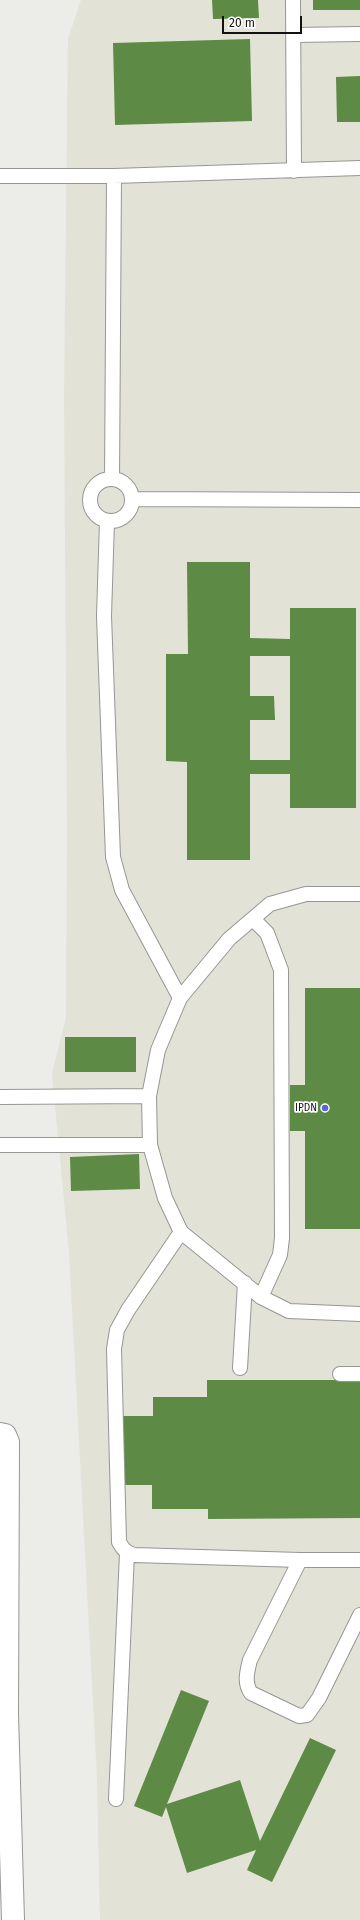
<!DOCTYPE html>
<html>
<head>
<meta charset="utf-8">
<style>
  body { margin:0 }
  #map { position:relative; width:360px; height:1920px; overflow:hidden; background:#ecece9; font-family:"Fira Sans",sans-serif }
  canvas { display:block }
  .scale { position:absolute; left:222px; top:16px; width:80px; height:18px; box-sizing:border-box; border:2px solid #121211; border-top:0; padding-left:5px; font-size:12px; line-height:14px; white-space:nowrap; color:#121211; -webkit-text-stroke:3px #fff; paint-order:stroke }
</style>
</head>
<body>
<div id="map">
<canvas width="360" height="1920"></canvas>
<div class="scale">20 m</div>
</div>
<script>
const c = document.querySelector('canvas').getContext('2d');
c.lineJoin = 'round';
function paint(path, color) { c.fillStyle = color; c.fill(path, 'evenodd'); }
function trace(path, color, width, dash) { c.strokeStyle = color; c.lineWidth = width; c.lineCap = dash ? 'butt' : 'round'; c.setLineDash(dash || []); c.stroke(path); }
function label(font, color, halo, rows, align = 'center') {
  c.font = font + ' "Fira Sans",sans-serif'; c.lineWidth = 3.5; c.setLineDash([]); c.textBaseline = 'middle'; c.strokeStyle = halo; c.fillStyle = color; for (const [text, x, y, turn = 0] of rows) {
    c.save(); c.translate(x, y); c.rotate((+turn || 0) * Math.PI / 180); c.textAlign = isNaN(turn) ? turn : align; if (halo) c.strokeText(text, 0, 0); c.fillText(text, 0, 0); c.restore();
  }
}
paint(new Path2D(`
  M81,0H360V1920H100L97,1778L69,1253L52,1073L66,1018L67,835L64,396L68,39Z`), '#e3e2d7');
paint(new Path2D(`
  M212,0H258L259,18L213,19Z
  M313,0H360V10H313Z
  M250,39L252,121L115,125L113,43Z
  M360,76V122H337L336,77Z
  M187,562H250V638L290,639V608H356V808H290V774H250V860H187V762L166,761V654H188ZM250,656H290V760H250V720H275L274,696H250Z
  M305,988H360V1229H305V1131H290V1085H305Z
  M65,1037H136V1072H65Z
  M139,1154L140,1189L71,1191L70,1157Z
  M207,1380H360V1518L208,1519V1509H152V1485H123L122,1416H153V1397H207Z
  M181,1690L209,1701L167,1804L240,1780L260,1841L310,1738L336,1750L272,1882L247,1870L256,1850L187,1873L166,1807L162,1817L134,1806Z`), '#5d8a45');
const lane = new Path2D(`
  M293,0L294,171
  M294,35L360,34
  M0,176H114
  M90 500a21 21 0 1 1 42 0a21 21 0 1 1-42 0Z
  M112,479L114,176L360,168
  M132,499L360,500
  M107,521L104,616L113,857L122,890L180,998
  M360,894H306L270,904L229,939L180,998L158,1050L149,1096L150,1145L165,1198L181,1232L128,1310L117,1330L114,1349L119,1542C123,1549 125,1552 134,1555L300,1560H360
  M253,919L267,933L281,970L282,1238L280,1255L261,1297
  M0,1097L149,1096
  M0,1145H150
  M181,1232L261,1297L289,1311L360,1314
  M240,1368L245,1283
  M340,1374H360
  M300,1560L250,1660C247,1672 244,1683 251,1693L299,1716L307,1715L319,1698L360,1615
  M116,1799L127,1553`);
const street = new Path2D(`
  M0,1434L5,1435L8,1442L7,1714L13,1920`);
trace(lane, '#969693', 16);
trace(street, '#969693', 24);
trace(lane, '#fff', 14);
trace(street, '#fff', 22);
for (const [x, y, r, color] of [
  [325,1108,4,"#5566dc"]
]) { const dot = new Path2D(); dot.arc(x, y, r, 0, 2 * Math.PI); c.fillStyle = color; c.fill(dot); trace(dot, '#fff', 1.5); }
label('10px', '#121211', '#fff', [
  ["IPDN",317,1108]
], 'right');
</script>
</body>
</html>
